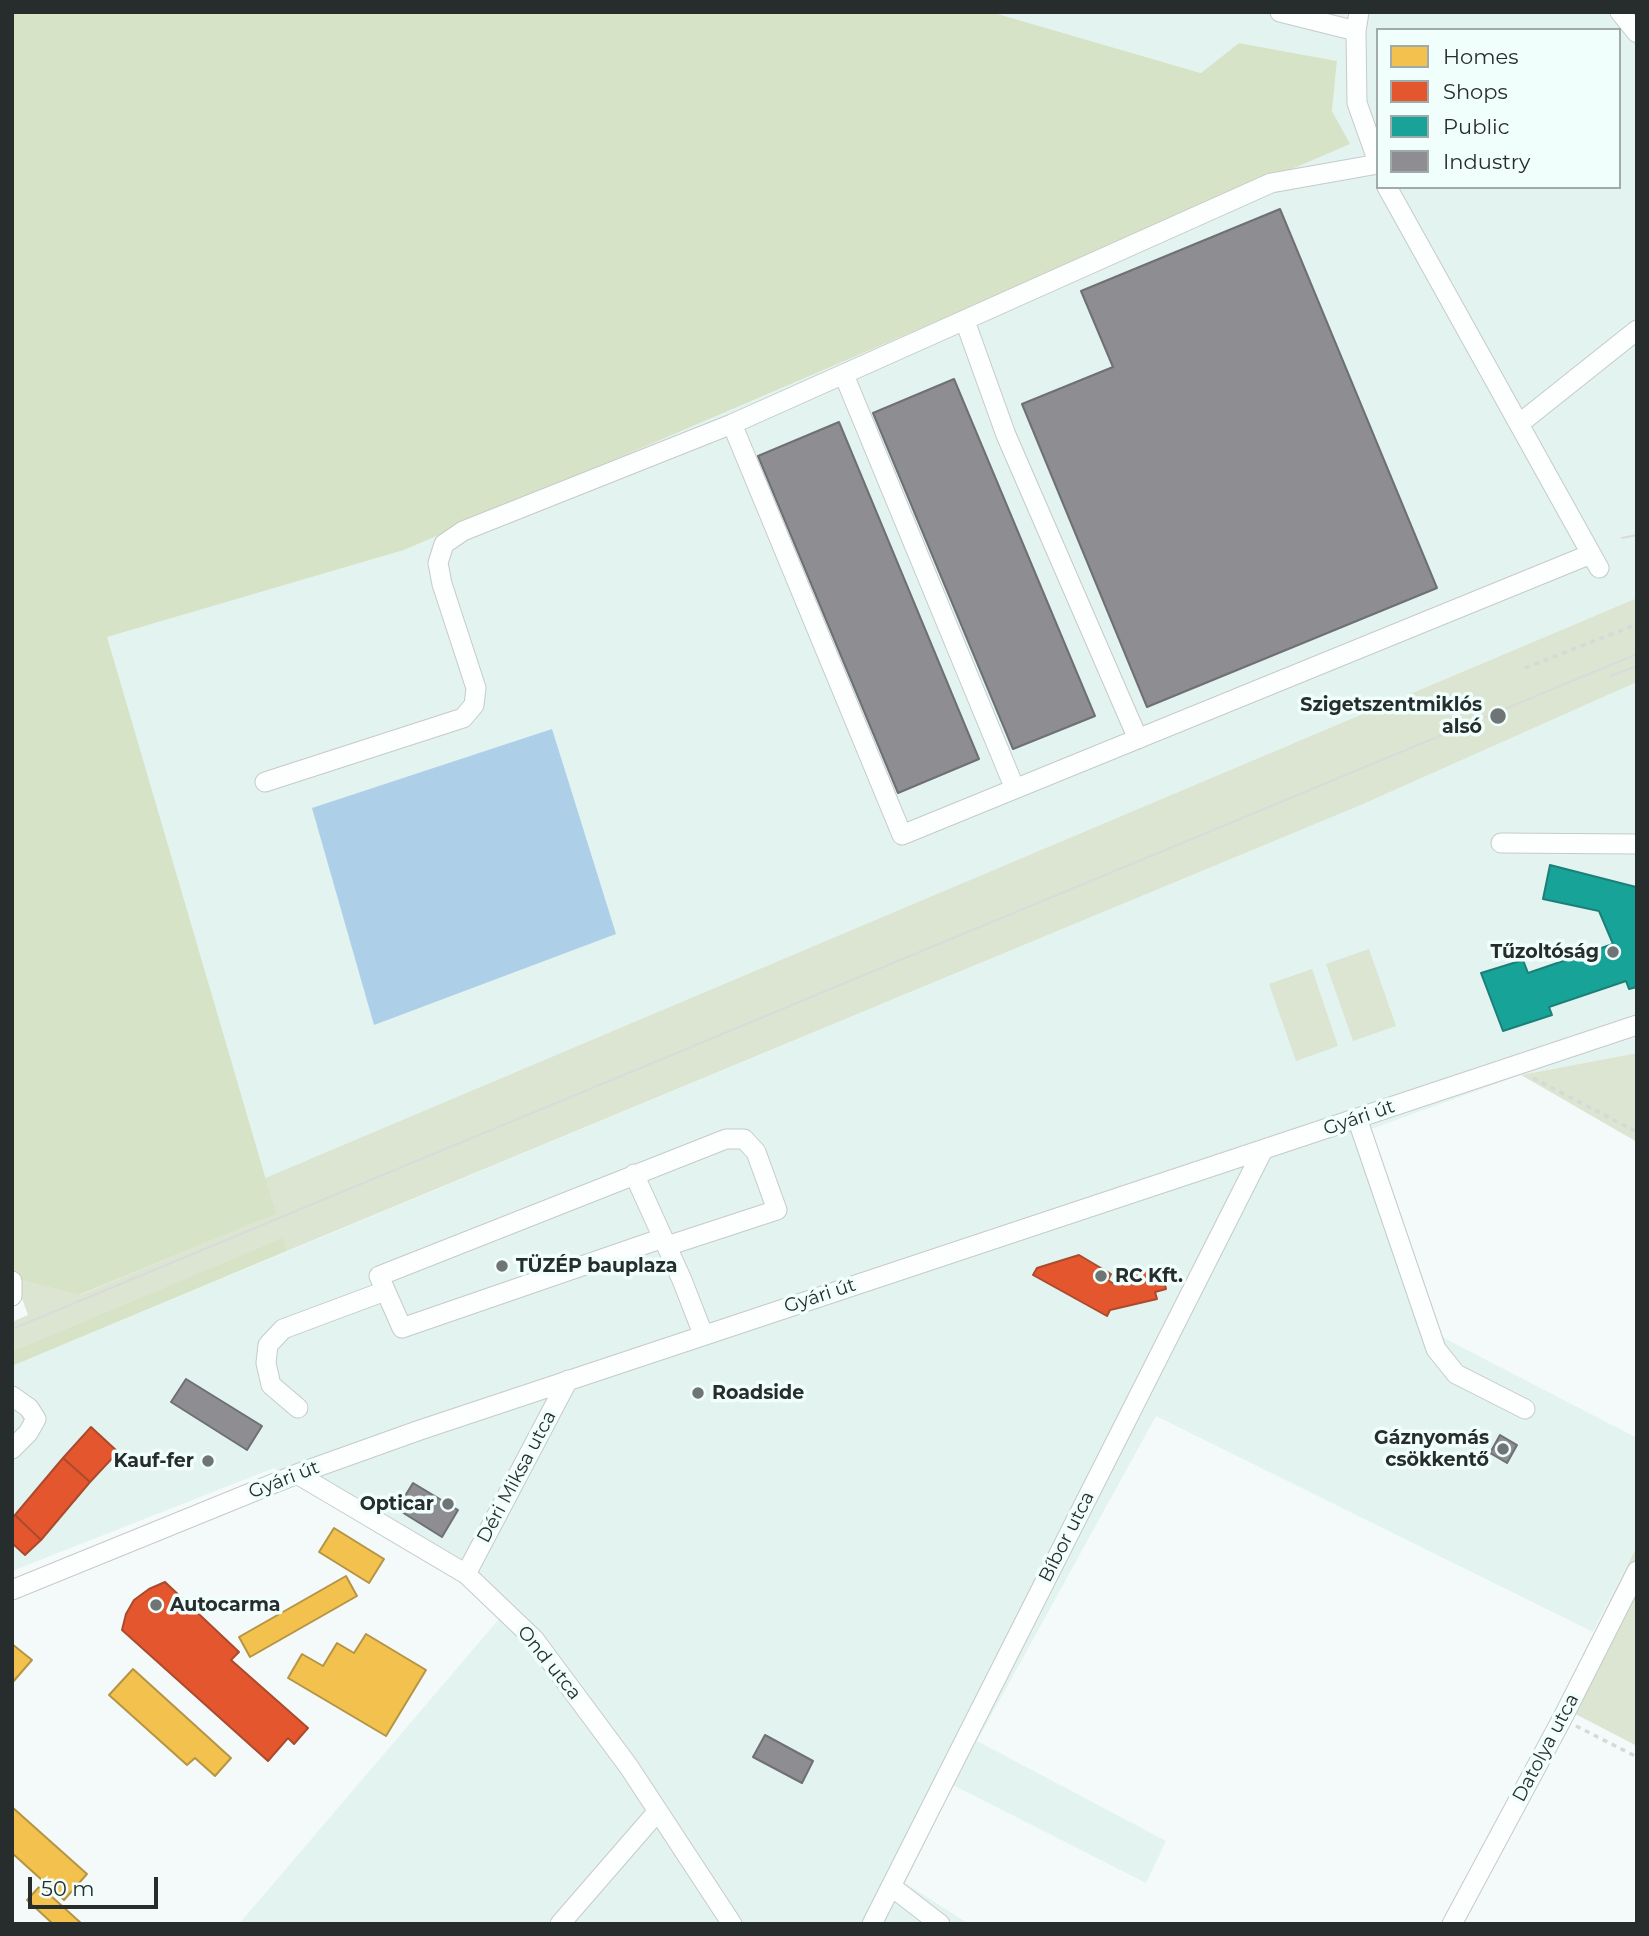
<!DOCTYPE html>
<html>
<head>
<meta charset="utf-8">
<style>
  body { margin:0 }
  #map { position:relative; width:1649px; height:1936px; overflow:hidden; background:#f4fafa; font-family:Montserrat,sans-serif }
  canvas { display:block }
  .frame { position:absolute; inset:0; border:14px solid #272d2c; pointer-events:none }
  .legend { position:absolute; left:1376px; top:28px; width:245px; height:161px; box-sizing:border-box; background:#f0fefc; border:2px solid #a0aaa9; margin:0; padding:9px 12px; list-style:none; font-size:21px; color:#272d2c }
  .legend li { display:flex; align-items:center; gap:14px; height:35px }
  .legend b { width:35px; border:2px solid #a0aaa9 }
  .scale { position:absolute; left:28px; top:1877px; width:130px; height:32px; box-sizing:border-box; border:4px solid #272d2c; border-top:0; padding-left:9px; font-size:21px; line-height:24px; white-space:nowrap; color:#272d2c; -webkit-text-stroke:5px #f0fefc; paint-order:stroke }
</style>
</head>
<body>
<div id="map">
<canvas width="1649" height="1936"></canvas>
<div class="frame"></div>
<ul class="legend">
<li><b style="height:19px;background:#f2c14e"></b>Homes</li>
<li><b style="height:19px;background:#e4572e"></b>Shops</li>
<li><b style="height:19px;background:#17a398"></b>Public</li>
<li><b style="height:19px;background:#8d8d92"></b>Industry</li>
</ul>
<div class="scale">50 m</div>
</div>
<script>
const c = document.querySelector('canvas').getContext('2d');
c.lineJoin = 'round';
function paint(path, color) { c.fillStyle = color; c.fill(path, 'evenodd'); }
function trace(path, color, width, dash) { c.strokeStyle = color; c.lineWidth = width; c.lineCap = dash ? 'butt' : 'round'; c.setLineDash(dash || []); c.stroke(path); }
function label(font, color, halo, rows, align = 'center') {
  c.font = font + ' Montserrat,sans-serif'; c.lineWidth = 7; c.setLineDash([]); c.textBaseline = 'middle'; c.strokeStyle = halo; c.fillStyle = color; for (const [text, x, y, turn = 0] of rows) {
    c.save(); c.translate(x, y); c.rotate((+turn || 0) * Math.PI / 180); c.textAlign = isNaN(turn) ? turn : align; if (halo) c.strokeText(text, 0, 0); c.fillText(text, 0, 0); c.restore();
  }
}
paint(new Path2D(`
  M991,12H1637V598L265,1178L106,637L404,550L1349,144L1332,111L1337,61L1239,43L1202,73ZM1378,30H1619V187H1378Z
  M1637,682V1053L1521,1075L1368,1130L1440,1336L1637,1438V1546L1593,1632L1156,1416L977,1741L1166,1841L1146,1883L953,1785L905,1883L969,1924H239L499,1619L466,1586L387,1540L274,1468L12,1571V1366L1361,805Z`), '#e2f3f0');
paint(new Path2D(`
  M1637,598V682L1361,805L287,1251L282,1239L12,1351V1322L28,1315L15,1279L80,1295L275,1214L265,1178Z
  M1369,949L1396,1026L1353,1041L1326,964Z
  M1312,969L1338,1046L1296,1061L1269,984Z
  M1637,1053V1142L1521,1075Z
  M1637,1546V1746L1558,1705Z`), '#dce5d1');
paint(new Path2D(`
  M12,12H991L1201,73L1239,43L1337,61L1332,111L1350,144L404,550L107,637L276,1214L79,1295L15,1279L12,1271Z
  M283,1238L287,1251L12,1366V1351Z`), '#d7e3c7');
paint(new Path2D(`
  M552,729L616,934L374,1025L312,808Z`), '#aecfe8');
const homes = new Path2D(`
  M334,1528L384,1559L369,1583L319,1552Z
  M346,1576L357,1596L250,1657L239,1637Z
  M366,1634L426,1670L386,1736L288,1678L302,1654L323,1666L337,1643L354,1653Z
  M12,1644L32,1660L12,1683Z
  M133,1669L231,1758L215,1776L195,1758L187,1765L109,1695Z
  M12,1807L87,1874L64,1900L12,1853Z
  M40,1886L82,1924H53L27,1900Z`);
paint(homes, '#f2c14e');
trace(homes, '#b59544', 2);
const shops = new Path2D(`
  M1079,1255L1111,1274L1108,1280L1115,1285L1134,1280L1133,1274L1161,1267L1166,1289L1155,1292L1157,1299L1110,1310L1107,1316L1033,1275L1037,1268Z
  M91,1427L118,1452L90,1482L63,1458Z
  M63,1458L90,1482L41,1540L15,1515Z
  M15,1515L41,1540L25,1555L12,1543V1518Z
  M165,1582L239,1652L231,1660L308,1728L294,1744L288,1738L268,1761L122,1630L126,1614L134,1600L149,1589Z`);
paint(shops, '#e4572e');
trace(shops, '#ab4a2d', 2);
const public = new Path2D(`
  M1550,865L1636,887L1637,987L1629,989L1626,981L1549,1007L1552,1015L1503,1031L1481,973L1523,960L1528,973L1613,944L1599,911L1543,899Z`);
paint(public, '#17a398');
trace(public, '#1c8078', 2);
const industry = new Path2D(`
  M1280,209L1437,588L1147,707L1022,404L1113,367L1081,291Z
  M954,379L1095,716L1013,749L873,413Z
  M839,422L979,759L898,793L758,456Z
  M186,1379L262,1426L247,1450L171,1402Z
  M1500,1435L1517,1445L1507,1463L1490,1453Z
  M413,1483L458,1510L442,1537L397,1509Z
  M765,1735L813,1761L802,1783L753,1757Z`);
paint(industry, '#8d8d92');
trace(industry, '#6e7073', 2);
const minor = new Path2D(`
  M1280,12L1356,31
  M1359,12L1356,31L1357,103L1378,162
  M1620,12L1637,33
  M1378,164L1271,183L732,424L902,835L1591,554
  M1387,187L1599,568
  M965,321L1006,435L1138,739
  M844,375L1015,789
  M1519,424L1637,330
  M265,782L463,718L474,705L476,688L442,584L438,563L444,544L463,531L732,424
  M1501,843L1637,844
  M1357,1118L1436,1349L1456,1374L1525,1409
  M634,1174L682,1280L703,1334
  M663,1238L402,1328L379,1276L726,1139H744L756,1152L777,1210L667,1246
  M12,1281V1296
  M12,1396L29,1408L36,1419L28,1433L12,1449
  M298,1408L271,1385L266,1363L268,1345L283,1329L385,1291
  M297,1474L466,1574L534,1639L629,1767L732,1924
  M466,1574L568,1380
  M12,1590L297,1474L420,1430L1637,1025
  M892,1887L940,1924
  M560,1924L658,1811
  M872,1924L1263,1150
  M1452,1924L1562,1719L1637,1571`);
trace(minor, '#c5cbca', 21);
trace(new Path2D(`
  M1525,668L1635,625L1637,628
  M1533,1078L1637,1132
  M1576,1726L1637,1757`), '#d6d9d8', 3.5, [5, 5]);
trace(minor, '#fdfefe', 19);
trace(new Path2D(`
  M1622,538L1637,535
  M1611,676L1637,666
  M12,1329L1637,654`), '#d9dbdb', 2);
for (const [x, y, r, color] of [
  [1498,716,9,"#6f7574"],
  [1613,952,7,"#6f7574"],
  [502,1266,7,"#6f7574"],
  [1101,1276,7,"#6f7574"],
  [698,1393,7,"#6f7574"],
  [1503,1449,7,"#6f7574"],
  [208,1461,7,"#6f7574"],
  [448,1504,7,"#6f7574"],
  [156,1605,7,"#6f7574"]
]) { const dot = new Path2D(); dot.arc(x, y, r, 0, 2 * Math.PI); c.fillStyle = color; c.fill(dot); trace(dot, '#f0fefc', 2.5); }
label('bold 19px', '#272d2c', '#f0fefc', [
  ["Szigetszentmiklós",1482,705],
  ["alsó",1482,727],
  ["Tűzoltóság",1599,952],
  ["TÜZÉP bauplaza",516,1266,"left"],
  ["RC Kft.",1115,1276,"left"],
  ["Roadside",712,1393,"left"],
  ["Gáznyomás",1489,1438],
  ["csökkentő",1489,1460],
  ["Kauf-fer",194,1461],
  ["Opticar",434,1504],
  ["Autocarma",170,1605,"left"]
], 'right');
label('19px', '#272d2c', '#f0fefc', [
  ["Gyári út",1359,1118,-19],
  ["Gyári út",820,1296,-18],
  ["Déri Miksa utca",517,1477,-62],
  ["Gyári út",284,1480,-21],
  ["Bíbor utca",1067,1537,-63],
  ["Ond utca",549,1663,51],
  ["Datolya utca",1546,1748,-62]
]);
</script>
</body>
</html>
